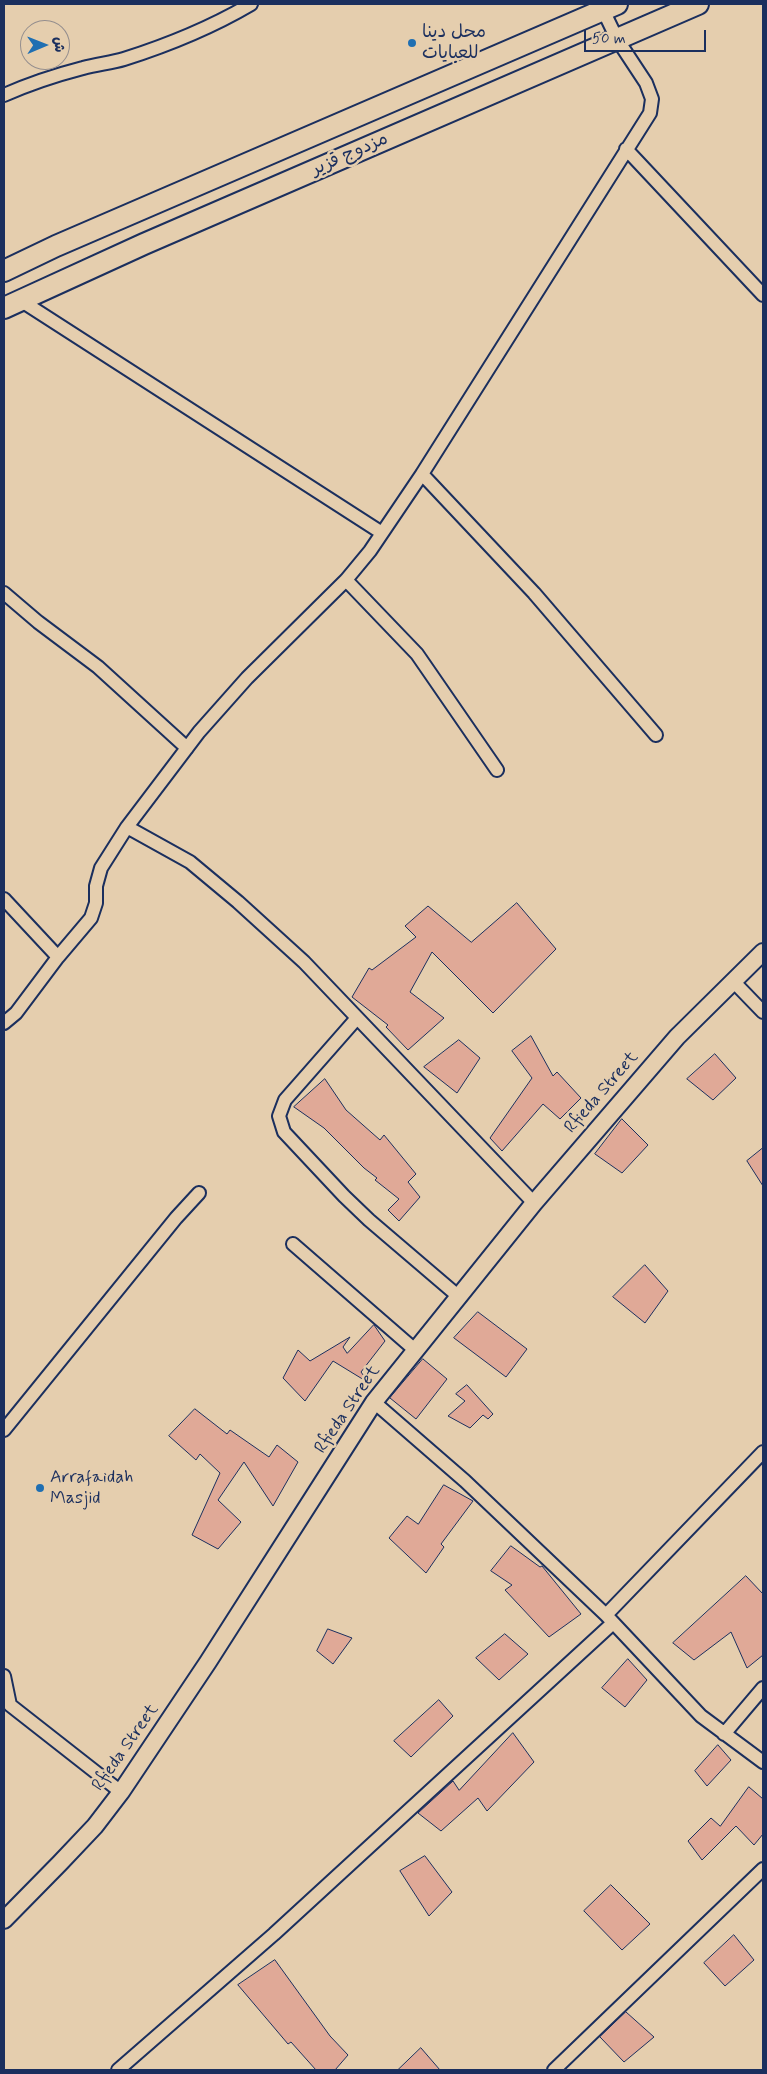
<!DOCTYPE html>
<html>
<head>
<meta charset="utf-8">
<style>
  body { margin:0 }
  #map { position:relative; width:767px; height:2074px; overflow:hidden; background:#e5ceae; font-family:Mynerve,"Playpen Sans Arabic",sans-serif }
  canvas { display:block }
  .frame { position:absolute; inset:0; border:5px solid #1b2f5e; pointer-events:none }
  .north { position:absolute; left:20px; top:20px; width:50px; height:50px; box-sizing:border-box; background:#e5ceae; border:1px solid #948e8e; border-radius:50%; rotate:89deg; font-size:14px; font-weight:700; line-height:20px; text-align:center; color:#1b2f5e }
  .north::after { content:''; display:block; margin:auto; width:18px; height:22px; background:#1f6fb2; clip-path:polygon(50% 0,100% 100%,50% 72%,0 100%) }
  .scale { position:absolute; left:584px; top:30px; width:122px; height:22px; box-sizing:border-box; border:2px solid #1b2f5e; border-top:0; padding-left:6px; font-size:15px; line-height:18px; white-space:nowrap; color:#1b2f5e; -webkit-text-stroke:4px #e5ceae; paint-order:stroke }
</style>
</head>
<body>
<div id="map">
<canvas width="767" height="2074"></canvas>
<div class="frame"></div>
<div class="north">ش</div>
<div class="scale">50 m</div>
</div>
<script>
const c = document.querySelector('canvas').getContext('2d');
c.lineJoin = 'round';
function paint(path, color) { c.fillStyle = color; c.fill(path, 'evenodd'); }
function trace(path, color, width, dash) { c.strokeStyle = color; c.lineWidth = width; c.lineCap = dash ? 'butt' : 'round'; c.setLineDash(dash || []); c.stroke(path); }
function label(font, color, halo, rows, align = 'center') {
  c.font = font + ' Mynerve,"Playpen Sans Arabic",sans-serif'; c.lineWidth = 5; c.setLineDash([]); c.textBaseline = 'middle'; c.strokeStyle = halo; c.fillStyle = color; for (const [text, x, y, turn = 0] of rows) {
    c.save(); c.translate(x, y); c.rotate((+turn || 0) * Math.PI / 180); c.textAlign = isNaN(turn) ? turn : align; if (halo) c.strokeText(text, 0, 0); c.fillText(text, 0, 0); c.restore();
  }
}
const building = new Path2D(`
  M517,903L556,949L493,1013L432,952L410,992L444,1018L408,1050L386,1027L388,1025L352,997L369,968L372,970L416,937L405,926L428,906L471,942Z
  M531,1036L553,1076L557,1072L581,1098L560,1119L543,1104L502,1151L490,1138L532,1078L512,1051Z
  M459,1040L480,1058L457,1093L424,1067Z
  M715,1054L736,1078L713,1100L687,1079Z
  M325,1079L346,1110L380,1140L384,1135L416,1174L408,1182L420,1197L399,1221L388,1210L399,1199L375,1180L377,1178L364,1168L324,1128L294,1107Z
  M622,1119L648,1145L622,1173L595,1154Z
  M763,1148V1186L747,1161Z
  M645,1265L668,1291L645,1323L613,1297Z
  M478,1312L527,1349L506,1377L454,1338Z
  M374,1325L385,1341L361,1372L369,1383L333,1361L305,1401L283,1378L298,1350L310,1361L350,1337L343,1347L347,1353Z
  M423,1359L447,1379L416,1419L390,1398Z
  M467,1385L493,1414L488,1419L483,1415L470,1428L448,1416L465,1401L456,1394Z
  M195,1409L227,1434L230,1430L269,1457L277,1445L298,1462L273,1506L244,1462L218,1500L241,1522L218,1549L192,1535L220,1473L200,1454L196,1460L169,1436Z
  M444,1485L473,1501L441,1544L444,1547L426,1573L389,1538L407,1516L418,1524Z
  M511,1546L540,1567L542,1566L581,1614L549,1637L505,1590L512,1585L491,1571Z
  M746,1576L763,1594V1655L747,1668L731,1632L694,1660L673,1643Z
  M328,1629L352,1638L333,1664L317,1651Z
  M505,1634L528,1654L499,1680L476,1658Z
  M628,1659L647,1680L625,1707L602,1688Z
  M439,1700L453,1716L411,1757L394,1741Z
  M513,1733L534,1762L487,1811L478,1798L441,1831L418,1813L453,1781L459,1790Z
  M718,1745L731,1760L707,1786L695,1771Z
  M749,1787L763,1799V1834L754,1845L736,1826L702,1860L688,1841L711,1818L720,1826Z
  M425,1856L452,1892L429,1916L400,1871Z
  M611,1885L650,1924L622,1950L584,1911Z
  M734,1935L754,1960L725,1986L704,1963Z
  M275,1960L330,2036L348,2055L335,2070H316L291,2042L288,2044L238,1985Z
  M626,2012L654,2037L624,2062L600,2037Z
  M421,2048L440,2070H398Z`);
paint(building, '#e0a997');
trace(building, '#1b2f5e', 1);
const minor = new Path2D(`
  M4,95C29,84 56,75 83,68C97,64 111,63 124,59C168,45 212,27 251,4
  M626,149L763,295
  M20,300L382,533
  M422,474L534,593L656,735
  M346,580L417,654L497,770
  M4,593L38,622L98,667L187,748
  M127,827L190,862L238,902L304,962L534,1203
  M4,899L58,957
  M733,981L763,1012
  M357,1018L285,1100L279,1116L284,1132L344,1196L369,1220L458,1296
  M4,1023L16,1013L58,957L91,918L96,903V886L101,868L127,827L199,732L247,678L346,580L370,551L422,474L650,113L652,99L646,83L617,39L603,10
  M293,1244L415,1350
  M374,1402L465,1481L606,1615L701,1716L763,1762
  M4,1430L176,1218L199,1193
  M606,1615L763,1452
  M4,1676L10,1705L121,1792
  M724,1734L763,1688
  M118,2070L274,1934L613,1623
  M554,2070L763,1869`);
const tertiary = new Path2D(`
  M4,1920L60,1863L95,1826L121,1792L208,1662L374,1402L534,1203L677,1037L763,952`);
const primary = new Path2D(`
  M4,271L56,246L617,4
  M4,308L144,244L698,4`);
trace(minor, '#1b2f5e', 16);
trace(tertiary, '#1b2f5e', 20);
trace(primary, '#1b2f5e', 24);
trace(minor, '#e5ceae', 12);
trace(tertiary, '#e5ceae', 16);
trace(primary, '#e5ceae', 20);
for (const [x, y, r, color] of [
  [412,43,5,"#1f6fb2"],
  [40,1488,5,"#1f6fb2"]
]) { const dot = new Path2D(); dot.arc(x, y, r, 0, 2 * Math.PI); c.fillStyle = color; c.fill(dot); trace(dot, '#e5ceae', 2); }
label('18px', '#1b2f5e', '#e5ceae', [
  ["محل دينا",422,33],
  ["للعبايات",422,54],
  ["Arrafaidah",50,1478],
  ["Masjid",50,1499]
], 'left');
label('18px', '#1b2f5e', '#e5ceae', [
  ["مزدوج قزير",350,155,-24],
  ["Rfieda Street",602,1093,-49],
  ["Rfieda Street",348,1410,-56],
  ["Rfieda Street",126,1748,-55]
]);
</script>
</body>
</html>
